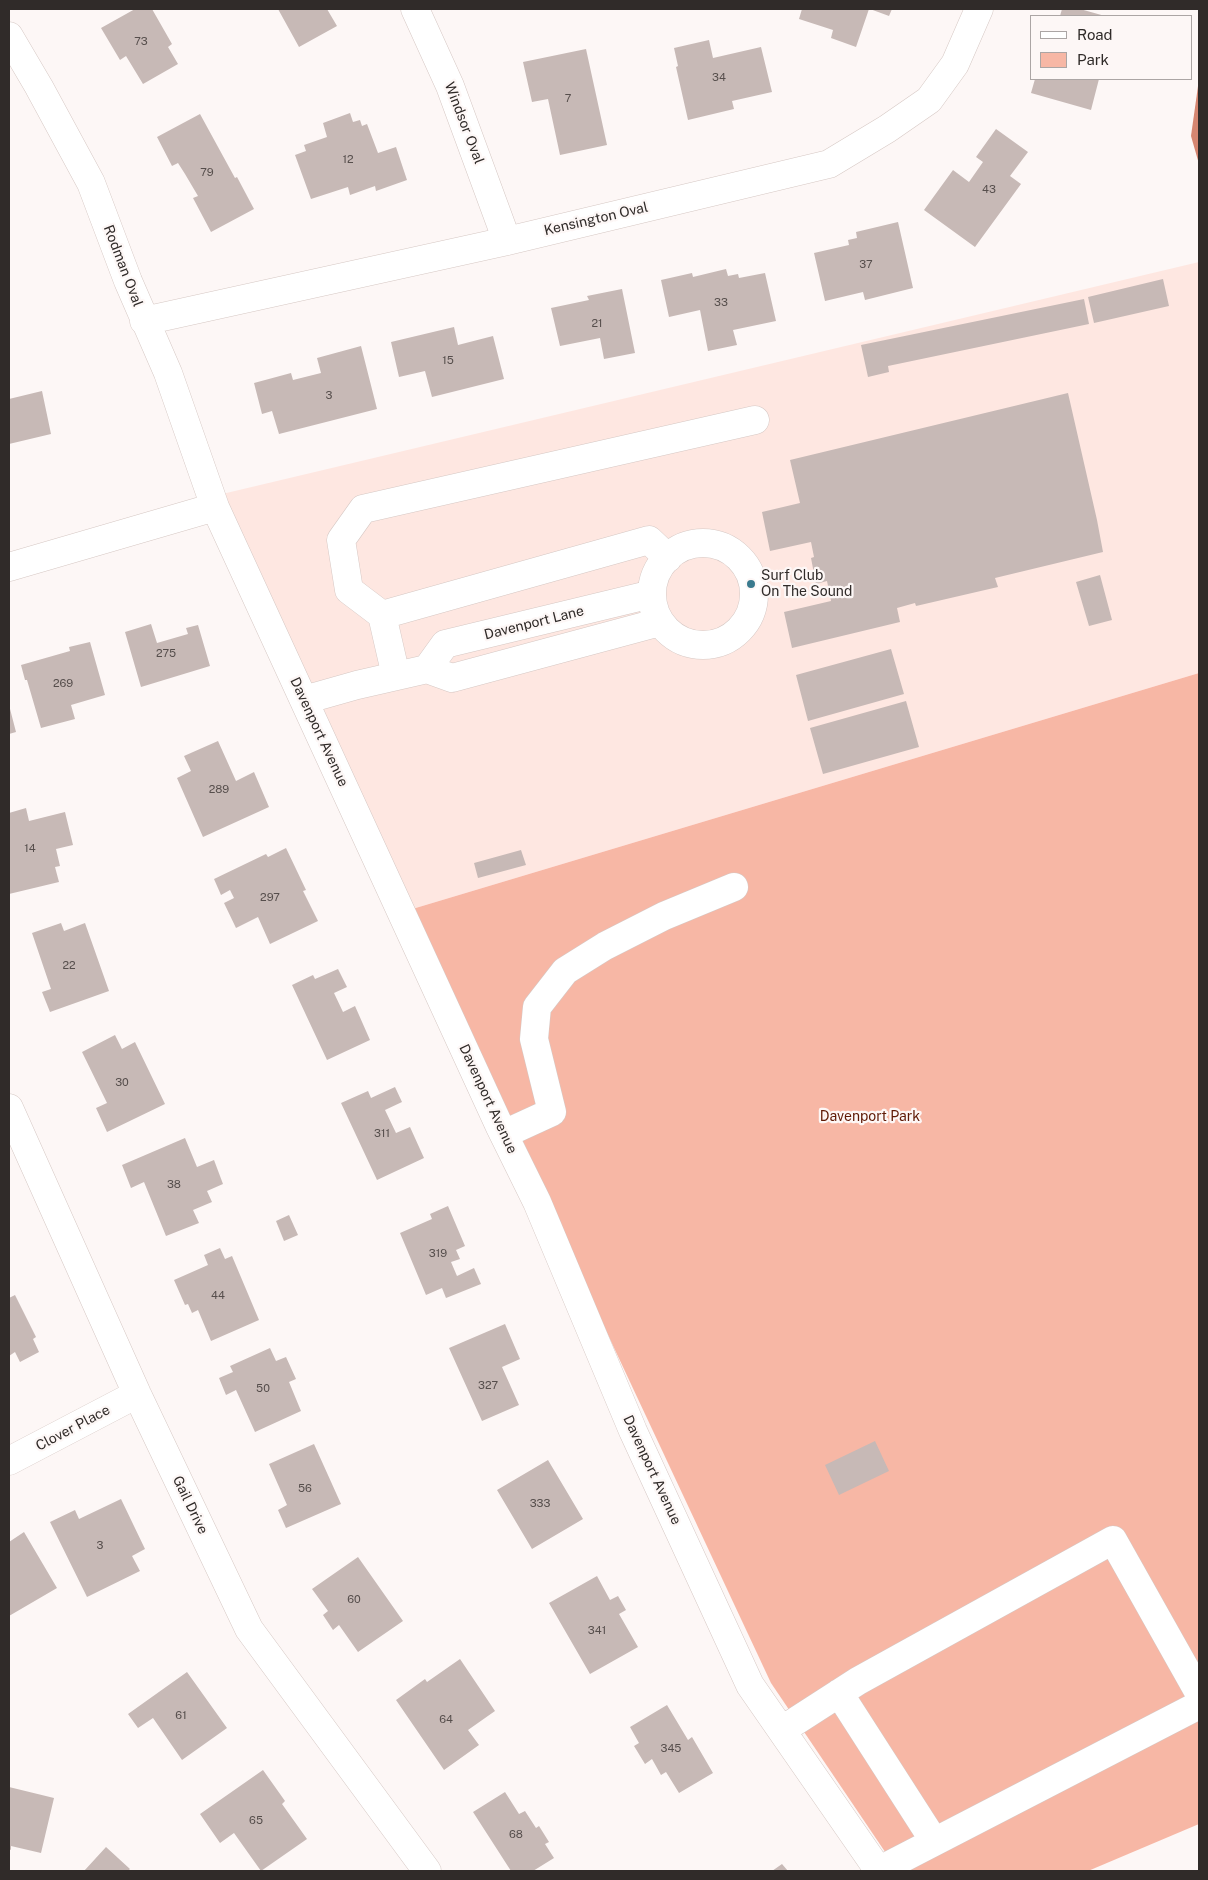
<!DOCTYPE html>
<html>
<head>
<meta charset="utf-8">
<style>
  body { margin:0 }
  #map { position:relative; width:1208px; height:1880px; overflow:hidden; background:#fdf7f6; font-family:"Public Sans",sans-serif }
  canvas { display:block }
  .frame { position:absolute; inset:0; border:10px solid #302b29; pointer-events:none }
  .legend { position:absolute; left:1030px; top:15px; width:162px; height:65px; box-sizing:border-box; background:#fdf7f6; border:1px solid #aba5a4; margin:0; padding:6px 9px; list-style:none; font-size:15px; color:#302b29 }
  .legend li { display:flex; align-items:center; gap:10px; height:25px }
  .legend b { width:25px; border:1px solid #aba5a4 }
</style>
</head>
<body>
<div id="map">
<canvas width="1208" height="1880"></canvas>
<div class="frame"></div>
<ul class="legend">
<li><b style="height:6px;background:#fff"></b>Road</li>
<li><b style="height:14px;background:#f7b7a5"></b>Park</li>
</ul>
</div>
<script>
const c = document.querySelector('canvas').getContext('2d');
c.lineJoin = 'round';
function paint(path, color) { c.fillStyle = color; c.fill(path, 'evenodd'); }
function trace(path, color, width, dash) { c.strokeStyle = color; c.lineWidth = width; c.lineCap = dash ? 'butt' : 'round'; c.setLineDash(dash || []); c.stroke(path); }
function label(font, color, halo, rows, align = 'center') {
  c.font = font + ' "Public Sans",sans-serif'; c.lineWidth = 4.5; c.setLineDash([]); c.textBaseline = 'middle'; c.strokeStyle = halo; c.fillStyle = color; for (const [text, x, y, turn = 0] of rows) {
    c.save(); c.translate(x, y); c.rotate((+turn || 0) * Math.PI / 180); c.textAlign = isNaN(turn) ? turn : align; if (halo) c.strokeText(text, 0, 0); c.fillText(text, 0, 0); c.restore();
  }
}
paint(new Path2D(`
  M1199,262V673L409,910L218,495Z`), '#fee7e1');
paint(new Path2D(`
  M1199,673V1824L1088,1871H898L771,1683L409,910Z`), '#f7b7a5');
paint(new Path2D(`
  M1199,79V164L1191,136Z`), '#d58671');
paint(new Path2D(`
  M135,9H152L172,44L168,47L178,64L143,84L126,56L120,60L101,28Z
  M278,9H327L337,26L299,47Z
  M802,9H869L856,47L831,38L833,30L799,19Z
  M870,9H892L889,16Z
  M1062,9H1080L1105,16H1060Z
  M709,40L713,58L761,47L772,92L732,101L734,109L688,120L676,67L678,66L674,48Z
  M586,49L607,145L560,155L548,99L532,102L523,62Z
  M1035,79H1099L1091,110L1031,93Z
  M350,113L353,122L360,120L362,126L367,124L378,153L396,147L407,180L376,191L375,186L350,195L348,187L311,199L295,155L306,151L304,145L327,137L323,123Z
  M200,114L235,178L237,177L254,209L211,232L193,198L198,196L185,174L178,163L172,166L157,137Z
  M996,129L1028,152L1010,176L1021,184L975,247L924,210L953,170L969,182L983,162L976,157Z
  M898,222L913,288L865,300L863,292L825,301L814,253L849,245L848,240L857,238L856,232Z
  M726,269L728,276L738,274L739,278L765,273L776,321L733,330L737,345L708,351L700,310L669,317L661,280L692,273L693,277Z
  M1163,279L1169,306L1094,323L1088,297Z
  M622,289L635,353L604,359L600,338L560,346L551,308L589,300L587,296Z
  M1084,299L1089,324L888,366L889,372L868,377L861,345Z
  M454,327L458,345L493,336L504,379L432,397L425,371L399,377L391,342Z
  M361,346L377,409L279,434L272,411L262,414L254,383L291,373L293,380L321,373L317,358Z
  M42,391L51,434L9,444V399Z
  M1068,393L1097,520L1103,552L995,578L998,587L916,606L915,603L897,608L900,622L792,648L784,612L831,601L827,581L816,584L811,558L814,557L811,542L770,551L762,512L800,503L790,460Z
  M1100,575L1112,620L1089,626L1076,582Z
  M151,624L157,643L188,634L186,628L198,625L210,666L141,687L125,632Z
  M90,642L105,695L71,705L75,719L41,728L27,680H25L21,665L70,651L69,647Z
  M891,649L904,694L808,721L796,675Z
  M906,701L919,747L823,774L810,728Z
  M9,705L16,732L9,734Z
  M218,741L236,781L254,772L269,807L203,837L177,778L191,771L184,756Z
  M26,808L29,821L65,812L73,845L56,849L60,866L55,867L59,882L9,894V813Z
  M286,848L306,890L303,891L318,921L270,944L258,917L236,928L224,903L234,898L230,890L221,895L214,879L266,854L268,857Z
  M521,850L526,865L478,878L474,863Z
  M61,923L64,931L85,923L109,991L50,1012L42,992L51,989L32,933Z
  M338,969L347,987L334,993L343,1012L355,1006L370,1040L327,1060L292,985L313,975L315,979Z
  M115,1035L122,1049L135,1042L165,1104L107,1132L96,1108L107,1103L82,1052Z
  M395,1087L402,1102L385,1110L396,1133L410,1127L424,1158L377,1180L341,1103L368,1091L371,1098Z
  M185,1138L197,1167L214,1160L223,1184L207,1191L212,1202L193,1210L199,1223L166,1236L144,1182L131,1188L122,1165Z
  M448,1206L465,1246L456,1250L460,1259L451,1262L457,1276L474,1268L481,1284L446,1298L442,1288L426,1295L400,1233L432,1219L430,1214Z
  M289,1215L298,1235L284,1241L276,1221Z
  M220,1248L225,1259L232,1256L259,1320L211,1341L198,1310L192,1313L188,1304L185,1305L174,1280L208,1265L204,1255Z
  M15,1295L36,1337L33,1339L39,1352L20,1362L15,1352L9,1356V1298Z
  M505,1324L520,1359L502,1367L519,1405L482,1421L449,1348Z
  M270,1348L276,1361L286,1357L296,1379L289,1382L301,1411L255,1432L236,1390L226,1395L219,1378L233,1372L230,1366Z
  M875,1441L889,1471L839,1495L825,1465Z
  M314,1444L341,1504L286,1528L278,1510L287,1505L269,1464Z
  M548,1460L583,1519L532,1549L497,1490Z
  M121,1499L145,1549L132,1556L140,1571L87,1597L50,1522L75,1510L79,1519Z
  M24,1532L57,1588L9,1616V1542Z
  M358,1557L403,1621L358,1652L339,1625L333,1630L323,1615L328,1611L312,1589Z
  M597,1576L610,1600L618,1596L626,1610L619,1614L638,1647L590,1674L549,1603Z
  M460,1659L495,1711L468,1730L479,1745L444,1770L396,1700L425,1679L427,1682Z
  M187,1672L227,1728L182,1760L153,1718L138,1728L128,1714Z
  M667,1705L688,1740L692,1737L713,1773L679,1793L666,1772L661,1775L652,1759L645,1764L634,1746L639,1743L630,1727Z
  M263,1770L285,1801L282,1804L307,1839L261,1871L234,1833L220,1843L200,1814Z
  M9,1787L54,1798L41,1853L11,1846V1850L9,1849Z
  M505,1792L519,1814L525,1811L536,1828L539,1826L549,1842L545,1844L554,1858L533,1871H511L473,1812Z
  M106,1847L130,1869L128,1871H84Z
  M782,1864L788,1871H772Z`), '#c7b9b6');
const minor = new Path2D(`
  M415,9L450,86L507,241
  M9,36L39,87L91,183L128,281L168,373L215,507
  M144,321L507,241L829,164L887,129L929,100L955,64L979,9
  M652 594a51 51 0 1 1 102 0a51 51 0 1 1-102 0Z
  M9,567L215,507L499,1125L537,1202L633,1431L750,1685L879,1871
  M382,615L649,540L668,558
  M427,669L445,644L652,594
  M396,676L382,615L349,590L341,540L363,509L755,420
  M304,700L357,685L427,669L452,678L660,622
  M9,1108L137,1394L249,1629L427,1871
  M504,1134L552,1112L534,1039L537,1007L565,971L605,946L664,916L734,887
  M9,1461L137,1394
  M839,1693L934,1841
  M782,1730L858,1681L1113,1540L1199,1693
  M878,1871L1199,1705`);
trace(minor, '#d6c8c4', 29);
trace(minor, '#fff', 28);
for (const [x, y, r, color] of [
  [751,584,5,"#3a7a8e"]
]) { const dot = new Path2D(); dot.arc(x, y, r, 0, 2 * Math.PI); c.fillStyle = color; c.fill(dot); trace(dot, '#fdf7f6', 2); }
label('11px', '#564e4c', null, [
  ["73",141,42],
  ["34",719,78],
  ["7",568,99],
  ["12",348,160],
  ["79",207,173],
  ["43",989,190],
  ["37",866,265],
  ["33",721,303],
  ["21",597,324],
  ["15",448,361],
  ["3",329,396],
  ["275",166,654],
  ["269",63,684],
  ["289",219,790],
  ["14",30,849],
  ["297",270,898],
  ["22",69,966],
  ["30",122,1083],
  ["311",382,1134],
  ["38",174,1185],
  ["319",438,1254],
  ["44",218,1296],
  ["327",488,1386],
  ["50",263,1389],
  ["56",305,1489],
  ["333",540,1504],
  ["3",100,1546],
  ["60",354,1600],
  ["341",597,1631],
  ["61",181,1716],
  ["64",446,1720],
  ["345",671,1749],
  ["65",256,1821],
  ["68",516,1835]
]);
label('14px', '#302b29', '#fdf7f6', [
  ["Windsor Oval",464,123,69],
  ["Kensington Oval",596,219,-13],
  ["Rodman Oval",123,266,69],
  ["Davenport Lane",534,623,-14],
  ["Davenport Avenue",319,732,65],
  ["Davenport Avenue",488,1099,65],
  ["Clover Place",73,1428,-28],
  ["Davenport Avenue",652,1470,65],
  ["Gail Drive",190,1505,64]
]);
label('14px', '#302b29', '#fdf7f6', [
  ["Surf Club",761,576],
  ["On The Sound",761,592]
], 'left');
label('14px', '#5f1905', '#fdf7f6', [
  ["Davenport Park",870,1117]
]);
</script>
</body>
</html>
